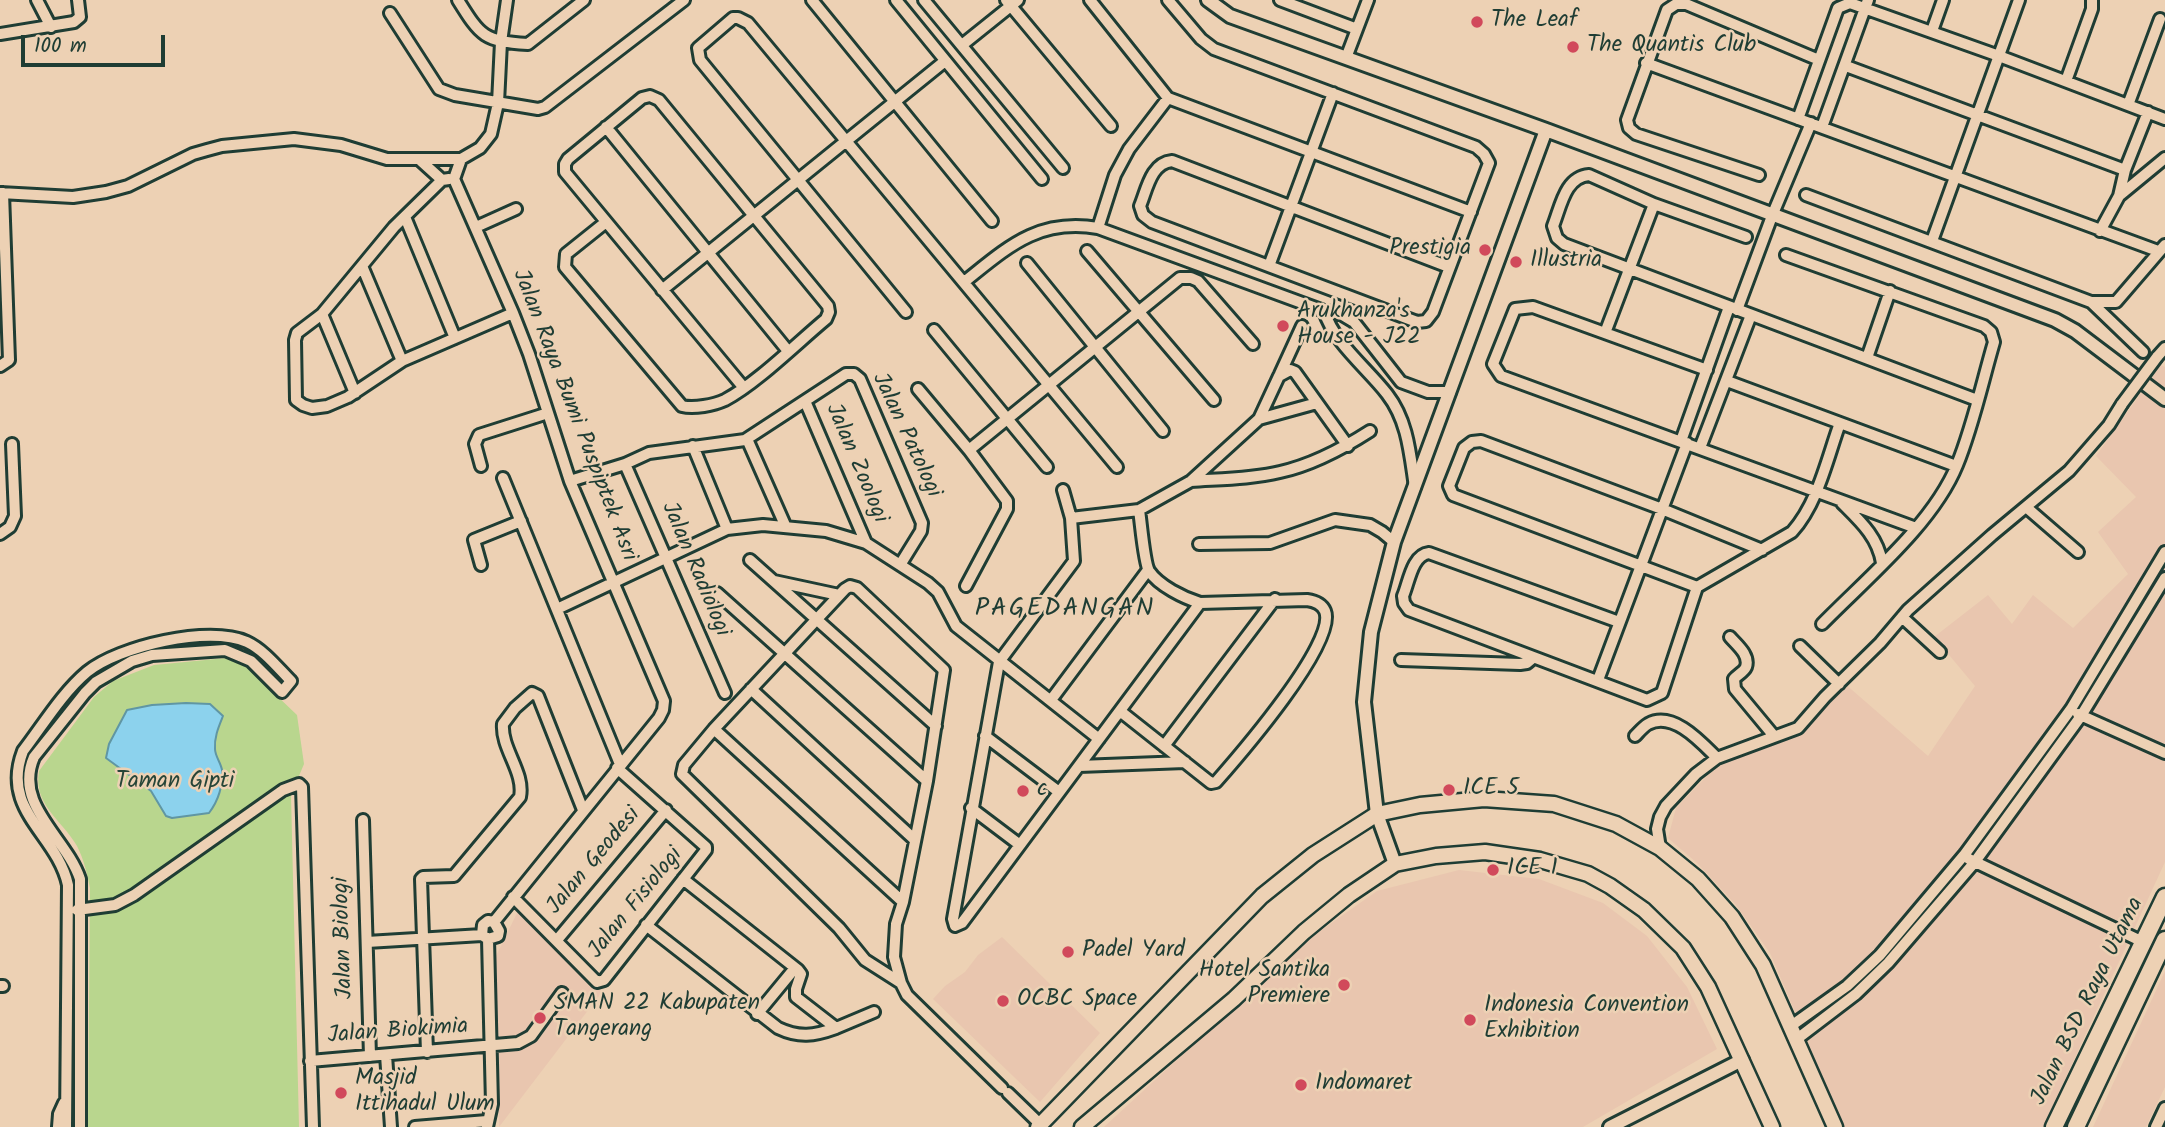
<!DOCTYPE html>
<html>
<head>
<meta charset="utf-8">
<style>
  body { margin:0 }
  #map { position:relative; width:2165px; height:1127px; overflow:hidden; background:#edd1b4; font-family:Kalam,sans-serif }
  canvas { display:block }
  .scale { position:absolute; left:21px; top:35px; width:144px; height:32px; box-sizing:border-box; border:4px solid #1f3d34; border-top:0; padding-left:9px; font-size:21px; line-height:24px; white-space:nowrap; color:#1f3d34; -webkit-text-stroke:5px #edd1b4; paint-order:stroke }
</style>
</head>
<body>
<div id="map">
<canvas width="2165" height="1127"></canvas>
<div class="scale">100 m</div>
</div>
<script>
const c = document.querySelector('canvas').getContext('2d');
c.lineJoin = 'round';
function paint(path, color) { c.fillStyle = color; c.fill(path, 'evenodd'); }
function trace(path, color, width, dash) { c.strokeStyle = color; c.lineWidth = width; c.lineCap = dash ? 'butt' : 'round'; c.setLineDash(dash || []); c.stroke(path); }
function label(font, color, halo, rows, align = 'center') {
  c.font = font + ' Kalam,sans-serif'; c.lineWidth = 5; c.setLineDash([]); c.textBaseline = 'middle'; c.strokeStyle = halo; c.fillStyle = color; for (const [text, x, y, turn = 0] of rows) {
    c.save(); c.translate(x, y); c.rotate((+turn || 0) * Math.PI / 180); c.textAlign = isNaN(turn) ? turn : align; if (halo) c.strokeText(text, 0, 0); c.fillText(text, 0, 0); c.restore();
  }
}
paint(new Path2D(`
  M2161,365L2165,367V862L2043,1127H1844L1770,953L1736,905L1697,863L1668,838L1676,808L1709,774L1729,759L1771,740L1801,736L1844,683L1928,756L1975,686L1934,637L1988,595L2012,624L2033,595L2073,628L2128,574L2098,532L2136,497L2096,456Z
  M1459,870L1539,879L1603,903L1647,936L1687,987L1717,1049L1583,1127H1104L1306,941L1377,891Z
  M518,911L602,992L499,1127L496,956Z
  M1002,937L1100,1033L1040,1102L933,999L945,986L965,972L978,955Z
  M2165,971V1087L2146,1127H2093Z`), '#e9c6af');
paint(new Path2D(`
  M226,658L239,662L251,671L297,715L304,764L291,795L299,1127H88L90,888C87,873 84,860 77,846C62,820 33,805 39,771L94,697L113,681L154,665Z`), '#b9d68e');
const water = new Path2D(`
  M186,703L210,704L223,716C219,726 214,737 215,749C215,756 221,763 222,770C223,786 218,801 209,813L172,818L166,816L151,791L106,758L109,744L127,710L152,705Z`);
paint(water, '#8cd2ed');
trace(water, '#6096a3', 2);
const minor = new Path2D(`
  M37,0L51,27
  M458,0C481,37 484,41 528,44L584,0
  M812,0L992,221
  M896,0L1042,179
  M924,0L1063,168
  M1006,0L1111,126
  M1090,0L1168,98L1471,212
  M1168,0L1201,39L1214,49L1476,147L1484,154L1489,163L1433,312L1426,321L1417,322L1152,222L1143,215L1140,206C1147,189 1151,163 1172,161L1449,267
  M1280,0L1357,29
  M390,13L439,89L455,95L538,109L545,107L684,0
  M1932,31L1943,0
  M0,34L74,22L80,17L78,0
  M962,45L1018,0
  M1346,58L1368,0
  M1646,63L2158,251
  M1846,66L2125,170
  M2066,81L2092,9V0
  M2128,105L2160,19
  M1798,119L1838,8L1850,3L1999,56L2165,119
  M606,127L788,351
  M1822,127L1868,0
  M461,159L454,179L513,313L529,354L570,481L664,701L663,710L659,718L494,922
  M421,161L442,180L449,179
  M1759,175L1636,134L1629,128L1627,120L1667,10L1676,4H1686L1819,60
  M442,180L394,227L322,314L297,333L295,340L296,400L303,405L312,408L327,406L348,397L402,361L513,313
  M0,193L73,197L106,192L128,186L193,154L207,150L222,146L294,139L341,145L387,159H461L480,148L491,134L498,103L501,42L507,0
  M1806,195L2091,302H2116L2165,245
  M2119,196L2165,158
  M405,217L455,338
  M606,222L566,254L565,267L682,406C694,409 714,405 725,400C757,383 797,343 826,319L829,312L828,306L659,100L650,96L642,98L568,159L565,164V172L744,388
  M476,227L516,209
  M1098,228L1115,175L1129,149L1168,98
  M2100,231L2119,196L2125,170L2148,112
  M1746,237L1654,204L1589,175C1565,177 1561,206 1553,226L1557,238L1564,244L1977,400
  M1932,241L2019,0
  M1087,251L1214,400
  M1786,255L1984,326L1991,332L1994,342C1982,383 1973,426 1957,465C1933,524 1866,579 1822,624
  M1027,263L1163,431
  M362,266L402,361
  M1269,266L1333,93
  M964,282C1008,247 1038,218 1098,228L1324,311L1339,313L1354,322L1401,382L1428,392H1450
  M662,290L945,61
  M2091,302L2143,352
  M1737,310L1772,216L1811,123
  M1324,311C1334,343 1367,368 1387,394C1408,421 1410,454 1415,487
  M906,312L700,60L698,48L733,18H738L748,23L1117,467
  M322,314L355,393
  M934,330L1047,467
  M1605,333L1654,204
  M2157,357L2165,348
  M1867,358L1890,291
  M0,366L9,360L3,193
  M1707,370L1533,307L1515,309L1493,364L1501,376L1916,528
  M1280,374L1302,326
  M1727,381L1956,466
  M918,389L969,450L1007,501V509L966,586
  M805,401L866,543
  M1317,403L1259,419L1279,376L1290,370L1295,372L1348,446
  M747,439L785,525
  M1681,441L1729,307
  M693,446L727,529
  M1700,448L1751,315
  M969,450L1180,278H1191L1198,281L1253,344
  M625,464L725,693
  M481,466L475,444L479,435L548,413
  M503,478L620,764
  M570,481L625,464L649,453L745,440L846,374H854L860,379L922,523L921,531L900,565
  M1191,481C1220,479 1251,479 1280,472C1312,465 1342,449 1370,431
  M1063,490L1071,518L1074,561L999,662L953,919L955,926L962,923L1200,603
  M1842,503C1860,521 1878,537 1882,563
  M2026,507L2078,552
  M1071,518L1139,510L1191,481L1259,419
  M0,534L10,527L15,516L12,444
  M1199,544L1270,543L1335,520L1370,525L1382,532L1394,542
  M750,560L936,726
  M481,565L474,540L521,521
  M774,581L839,595
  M1697,587L1792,532C1818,503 1827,459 1840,423
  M717,593L927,781
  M557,609L727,529L763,525L826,531L866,543L928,583L938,592L956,626L1099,739
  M1902,617L1940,652
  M1619,622L1429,553C1412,555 1409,582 1403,596L1404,603L1409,610L1647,700L1662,693L1697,587L1453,495L1449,486L1464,448L1472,442L1481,441L1662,509L1762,550
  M1730,637C1737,645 1750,655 1746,667C1744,672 1737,675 1734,679L1735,689L1774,736
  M1800,646L1839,684
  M1401,660L1520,664L1527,663L1533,658
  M1598,680L1687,443
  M751,689L915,840
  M1051,700L1148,570
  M1120,711L1211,783L1216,782C1238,757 1338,642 1325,611C1322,604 1314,601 1307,600L1200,603C1184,598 1159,586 1149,571C1144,562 1141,523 1139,510
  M2078,714L2165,753
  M714,729L903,902
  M985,736L1059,792
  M1635,736C1639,732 1643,727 1648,724C1673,710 1702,743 1717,758
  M1164,746L1275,599
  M1079,766L1185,762
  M971,808L1020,845
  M363,820L370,1056
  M1660,848L1657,829L1660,817L1666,806L1696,774L1717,758L1798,728L1825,697L1880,643L1908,610L1992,535L2069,471L2109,425L2122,404
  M1969,859L2143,942
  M513,897L597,982L604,980L706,850V847L617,768
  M77,910L115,905L134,895L283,790L299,784L302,787L313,1127
  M646,925L778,1028C799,1038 814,1036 836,1028L796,997V989L801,974L798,970L683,879
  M557,940L666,810
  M367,942L482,935
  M901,983L865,960L839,928L682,774L684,765L714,729L845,589L850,586L857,588L944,670L927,781L903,902L896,924L894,957L901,983L907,995L1002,1088
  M0,986H3
  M757,1014L795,968
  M1791,1026L1847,986L1880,955L1965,854L2071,709L2165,552
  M836,1028L874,1012
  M1797,1039L1856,994L1888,963L1974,863L2081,716L2165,578
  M427,1052L421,879L423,877L454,876L520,797C525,772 501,749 503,724L515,708L532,693L538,696L583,810
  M386,1055L391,1127
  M310,1061L518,1043L531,1036L562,993
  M1008,1093L1040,1124
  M58,1127L59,1114L64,1103
  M66,1127L68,885C57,834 0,811 23,751C43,725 62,693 87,672C119,646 209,625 247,642C264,650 278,668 291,681L282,692L251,661L225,650L152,655L132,661L96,682L85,693L34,757C13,805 66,837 80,879V1127
  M415,1127L487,1121
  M487,1127L492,1104L488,939L482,935L483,925L488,921L494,922L499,931L498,936L488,939
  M2156,1127L2165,1108`);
const tertiary = new Path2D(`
  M1208,0L1230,16L1546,130L2055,320L2075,331L2165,399
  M1395,864L1377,814L1364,702L1371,632L1394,542L1546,130
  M1610,1127L1742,1060`);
const secondary = new Path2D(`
  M1038,1127L1262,896L1313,855L1377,814L1420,805L1484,799L1554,804L1616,824L1660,848L1698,879L1732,917L1763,965L1835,1127
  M1082,1127L1234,999L1304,932L1349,895L1395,864L1436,856L1485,852L1540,860L1588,874L1610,886L1644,910L1683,948L1708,987L1772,1127`);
const primary = new Path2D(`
  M2054,1127L2165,897
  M2076,1127L2165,940`);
trace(minor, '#1f3d34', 16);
trace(tertiary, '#1f3d34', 18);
trace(secondary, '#1f3d34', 19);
trace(primary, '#1f3d34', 21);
trace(minor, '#edd1b4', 10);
trace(tertiary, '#edd1b4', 12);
trace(secondary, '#edd1b4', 14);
trace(primary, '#edd1b4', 16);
const minorBridge = new Path2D(`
  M2122,404L2157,357`);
trace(minorBridge, '#1f3d34', 16, []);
trace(minorBridge, '#edd1b4', 10);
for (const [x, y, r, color] of [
  [1477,22,7,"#d1495b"],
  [1573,47,7,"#d1495b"],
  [1485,250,7,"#d1495b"],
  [1516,262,7,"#d1495b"],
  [1283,326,7,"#d1495b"],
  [1449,790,7,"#d1495b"],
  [1023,791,7,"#d1495b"],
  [1493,870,7,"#d1495b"],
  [1068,952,7,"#d1495b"],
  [1344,985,7,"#d1495b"],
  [1003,1001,7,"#d1495b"],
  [540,1018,7,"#d1495b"],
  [1470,1020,7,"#d1495b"],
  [1301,1085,7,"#d1495b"],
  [341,1093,7,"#d1495b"]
]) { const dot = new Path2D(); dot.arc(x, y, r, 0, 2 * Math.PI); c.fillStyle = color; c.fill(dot); trace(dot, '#edd1b4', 2.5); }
label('23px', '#1f3d34', '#edd1b4', [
  ["The Leaf",1491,22],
  ["The Quantis Club",1587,47],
  ["Prestigia",1471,250,"right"],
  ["Illustria",1530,262],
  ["Arukhanza's",1297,313],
  ["House - J22",1297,339],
  ["ICE 5",1463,790],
  ["c",1037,791],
  ["ICE 1",1507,870],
  ["Padel Yard",1082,952],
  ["Hotel Santika",1330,972,"right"],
  ["Premiere",1330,998,"right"],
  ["OCBC Space",1017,1001],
  ["SMAN 22 Kabupaten",554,1005],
  ["Tangerang",554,1031],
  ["Indonesia Convention",1484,1007],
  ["Exhibition",1484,1033],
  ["Masjid",355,1080],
  ["Ittihadul Ulum",355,1106],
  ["Indomaret",1315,1085]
], 'left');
label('23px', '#1f3d34', '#edd1b4', [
  ["Jalan Raya Bumi Puspiptek Asri",573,416,69],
  ["Jalan Patologi",905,436,65],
  ["Jalan Zoologi",855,464,67],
  ["Jalan Radiologi",694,570,67],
  ["Jalan Geodesi",595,862,-50],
  ["Jalan Fisiologi",637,904,-51],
  ["Jalan Biologi",345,938,-92],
  ["Jalan BSD Raya Utama",2089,1002,-64],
  ["Jalan Biokimia",398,1033,-4]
]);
label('23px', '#274538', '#edd1b4', [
  ["Taman Gipti",175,783]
]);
c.letterSpacing = '2px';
label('26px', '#1f3d34', '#edd1b4', [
  ["PAGEDANGAN",1065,611]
]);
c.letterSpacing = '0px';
</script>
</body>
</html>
